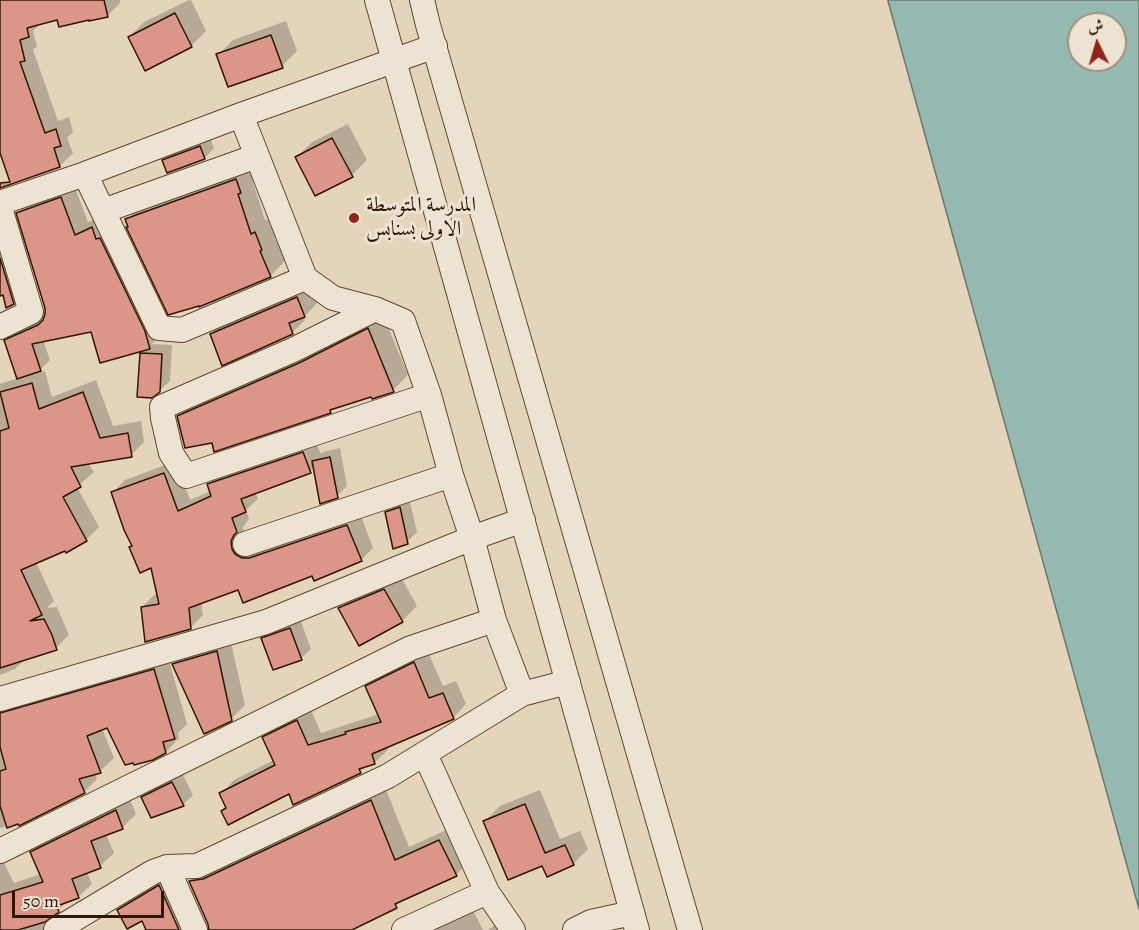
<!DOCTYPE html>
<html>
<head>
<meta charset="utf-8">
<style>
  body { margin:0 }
  #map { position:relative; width:1139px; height:930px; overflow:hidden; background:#e4d4bb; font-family:Alegreya,Amiri,serif }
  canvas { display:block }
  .north { position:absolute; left:1067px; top:12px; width:60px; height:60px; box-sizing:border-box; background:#ede3d3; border:2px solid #a2917f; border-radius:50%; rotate:355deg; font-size:16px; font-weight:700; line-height:24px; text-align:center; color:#311600 }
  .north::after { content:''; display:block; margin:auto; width:21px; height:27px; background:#8f2418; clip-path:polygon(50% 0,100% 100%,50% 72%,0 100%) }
  .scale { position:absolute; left:12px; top:891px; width:152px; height:27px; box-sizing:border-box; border:3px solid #311600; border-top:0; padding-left:8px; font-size:18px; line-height:21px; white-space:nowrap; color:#311600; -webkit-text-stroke:4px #ede3d3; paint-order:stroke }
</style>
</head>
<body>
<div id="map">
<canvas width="1139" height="930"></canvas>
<div class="north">ش</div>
<div class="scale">50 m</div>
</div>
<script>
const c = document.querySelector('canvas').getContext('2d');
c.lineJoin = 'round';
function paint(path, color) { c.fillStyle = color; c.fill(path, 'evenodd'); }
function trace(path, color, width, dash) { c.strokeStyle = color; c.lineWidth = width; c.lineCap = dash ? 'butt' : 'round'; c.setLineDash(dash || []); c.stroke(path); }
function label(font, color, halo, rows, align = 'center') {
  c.font = font + ' Alegreya,Amiri,serif'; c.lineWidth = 6; c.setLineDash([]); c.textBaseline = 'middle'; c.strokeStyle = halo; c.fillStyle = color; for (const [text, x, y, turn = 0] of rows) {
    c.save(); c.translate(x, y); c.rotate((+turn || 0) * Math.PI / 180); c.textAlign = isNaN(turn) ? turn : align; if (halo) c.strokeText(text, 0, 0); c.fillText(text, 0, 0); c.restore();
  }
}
const water = new Path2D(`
  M888,0H1139V909L888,1ZM1079,24H1115V60H1079Z`);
paint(water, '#95b8b0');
trace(water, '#6d776a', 1.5);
paint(new Path2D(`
  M0,0H120V3L107,16L58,18L42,22L33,31L37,46L33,50L58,121L69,117L73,132L67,138L73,153L60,166L0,148Z
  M189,0H191L206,31L191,46L129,37L144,22Z
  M286,21L297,51L282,66L218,55L233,40Z
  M348,124L367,160L352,175L297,157L312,142Z
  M210,137L214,148L205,158L168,171L164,161L173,151Z
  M251,165L255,177L252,179L265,220L270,219L276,234L274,236L285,261L270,276L127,220L142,205Z
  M74,185L88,222L105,215L162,334L152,344L172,345L170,381L159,391L141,354L148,347L92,330L40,331L50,360L37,373L45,371L52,397L96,380L113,426L141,421L144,442L131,455L88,463L94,472L77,487L99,527L86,540L36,562L54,601L47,608L57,607L69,635L56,648L26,658L15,669L0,675V384L18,378L16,335L27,324L47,315L46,308L18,213L31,200Z
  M0,201L26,290L13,303L4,293L0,294Z
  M310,285L317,303L304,317L305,320L292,333L211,334L224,322Z
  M383,315L408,375L393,390L372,395L334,407L330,411L213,442L179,416L194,401Z
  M315,441L321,454L323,452L340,448L347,486L337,496L314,467L310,471L255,492L258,499L246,510L249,519L243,527L244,536L360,513L373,548L361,560L313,574L239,589L201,602L203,615L191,627L142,607L154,595L158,594L152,566L133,545L113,492L125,480L176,461L190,500L211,491L208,485L221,472Z
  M409,498L417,532L407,542L387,513L397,503Z
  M400,575L417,606L402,621L340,608L355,593Z
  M300,619L311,649L301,658L263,639L273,629Z
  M230,638L245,705L231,719L174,664L188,651Z
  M427,650L443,686L456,681L466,704L453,718L387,746L388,750L374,763L367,765L360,772L223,811L227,807L221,794L234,780L274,760L264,738L278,724L310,708L321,733L379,714L367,687L380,673Z
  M168,657L187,724L178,733L179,738L166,752L108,726L102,728L114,758L100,771L95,773L97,779L84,792L19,823L0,828V696Z
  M182,773L193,795L183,805L143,798L153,788Z
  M385,787L409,847L453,827L470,861L456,875L403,899L396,906L353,928L355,930H210V924L190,881L204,867Z
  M540,790L560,839L580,831L588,849L573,864H543L485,821L500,806Z
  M129,797L136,814L122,828L106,834L114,853L100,866L87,872L92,884L78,897L67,901L58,911L44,921L48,930H0V855L14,883L41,874L32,852L45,839Z
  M174,872L206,930H148L142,919L118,911L132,897Z
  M472,908L483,930H420Z
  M499,922L504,930H488Z`), '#0003');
const building = new Path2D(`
  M0,0H104L108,17L89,21V20L59,27L57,20L27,28L29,37L20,40L25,61L20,62L45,133L56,129L61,146L54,148L60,167L0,188V183L10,182L0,153Z
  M175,13L192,47L145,71L128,37Z
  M271,35L283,68L228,87L216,54Z
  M332,138L353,177L315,196L295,157Z
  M200,146L205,159L167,173L162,160Z
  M236,179L241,193L238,194L251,234L255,232L262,250L260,251L271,277L199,307V306L168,315L126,227H128L125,219Z
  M61,197L75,235L92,227L96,239L100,238L145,331L150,349L100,363L91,332L32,344L41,371L17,379L4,340L38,325L43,320L45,314V308L16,213Z
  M0,258L14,304L6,308L3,295L0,296Z
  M297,297L305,317L289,323L293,334L222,366L210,334Z
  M368,328L394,392L372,399L371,397L330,410L331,413L214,452L212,443L185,448L177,416L299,363Z
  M140,353L162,354L160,392L152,398L137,397Z
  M32,383L39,409L83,392L100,438L128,433L132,457L71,467L81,487L63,497L87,541L66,553L65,551L21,570L42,615L30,621L44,619L52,635L57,650L0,668V431L9,428L0,392Z
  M303,452L311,473L241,499L246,512L232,518L237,532L234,535L231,541L232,549L235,554L242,558H249L347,525L362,561L314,581L312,576L243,603L238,590L189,608L191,629L145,642L141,607L159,604L151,568L140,573L129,547L132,546L124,530L111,492L164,473L178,511L211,496L207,484Z
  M330,457L338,498L320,504L312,461Z
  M400,507L408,544L393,549L385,512Z
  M384,589L403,622L359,646L338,608Z
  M290,628L302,660L273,670L261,638Z
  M217,651L232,721L204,734L172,664Z
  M414,662L429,698L443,693L454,719L372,754L375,764L359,769L361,773L293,805L289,794L228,825L221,811L226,808L219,793L275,765L262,737L297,720L308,745L346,734L345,732L381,722L365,686Z
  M154,669L175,739L163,742L166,753L153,760L134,765L133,763L125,765L107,728L87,736L101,773L79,779L85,793L19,826L18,824L7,828L0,806V771L6,769L0,747V713Z
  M172,782L184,806L151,818L141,797Z
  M371,800L395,860L439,840L457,876L395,904L397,908L352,930H209L208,924L189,881L203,879Z
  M525,804L545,853L565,845L574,865L547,877L542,866L508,880L483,821Z
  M116,810L123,829L91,841L101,868L72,879L79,898L57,906L59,912L45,922L18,930H0V895L43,882L30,852Z
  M159,885L179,930H146L142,921L127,929L117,910Z`);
paint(building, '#db9589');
trace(building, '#311600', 1.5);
const minor = new Path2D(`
  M377,0L637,930
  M422,0L428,25L690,930
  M241,115L305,278L333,298L375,309
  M85,174L159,328L182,330L305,278
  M0,203L85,174L241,115L435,46
  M0,208L31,312L0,327
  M103,211L257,156
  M429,395L186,476L171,453L163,418L162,407L293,350L375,309L403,321L429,395L451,475
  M245,544L451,475L472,538L494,620L522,694L568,682
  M0,699L266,622L472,538L523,520
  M425,754L487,892L513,930
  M0,851L411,648L494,620
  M167,867L195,930
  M56,930L153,872L167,867L197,866L388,776L522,694
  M404,930L487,892
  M575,930L591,922L632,913`);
trace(minor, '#5e462f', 26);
trace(minor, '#ede3d3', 24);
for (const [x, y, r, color] of [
  [354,218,6,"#8f2418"]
]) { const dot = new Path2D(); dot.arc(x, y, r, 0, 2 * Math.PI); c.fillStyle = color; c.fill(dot); trace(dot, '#ede3d3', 2); }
label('21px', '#311600', '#ede3d3', [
  ["المدرسة المتوسطة",366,206],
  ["الاولى بسنابس",366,230]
], 'left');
</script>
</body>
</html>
